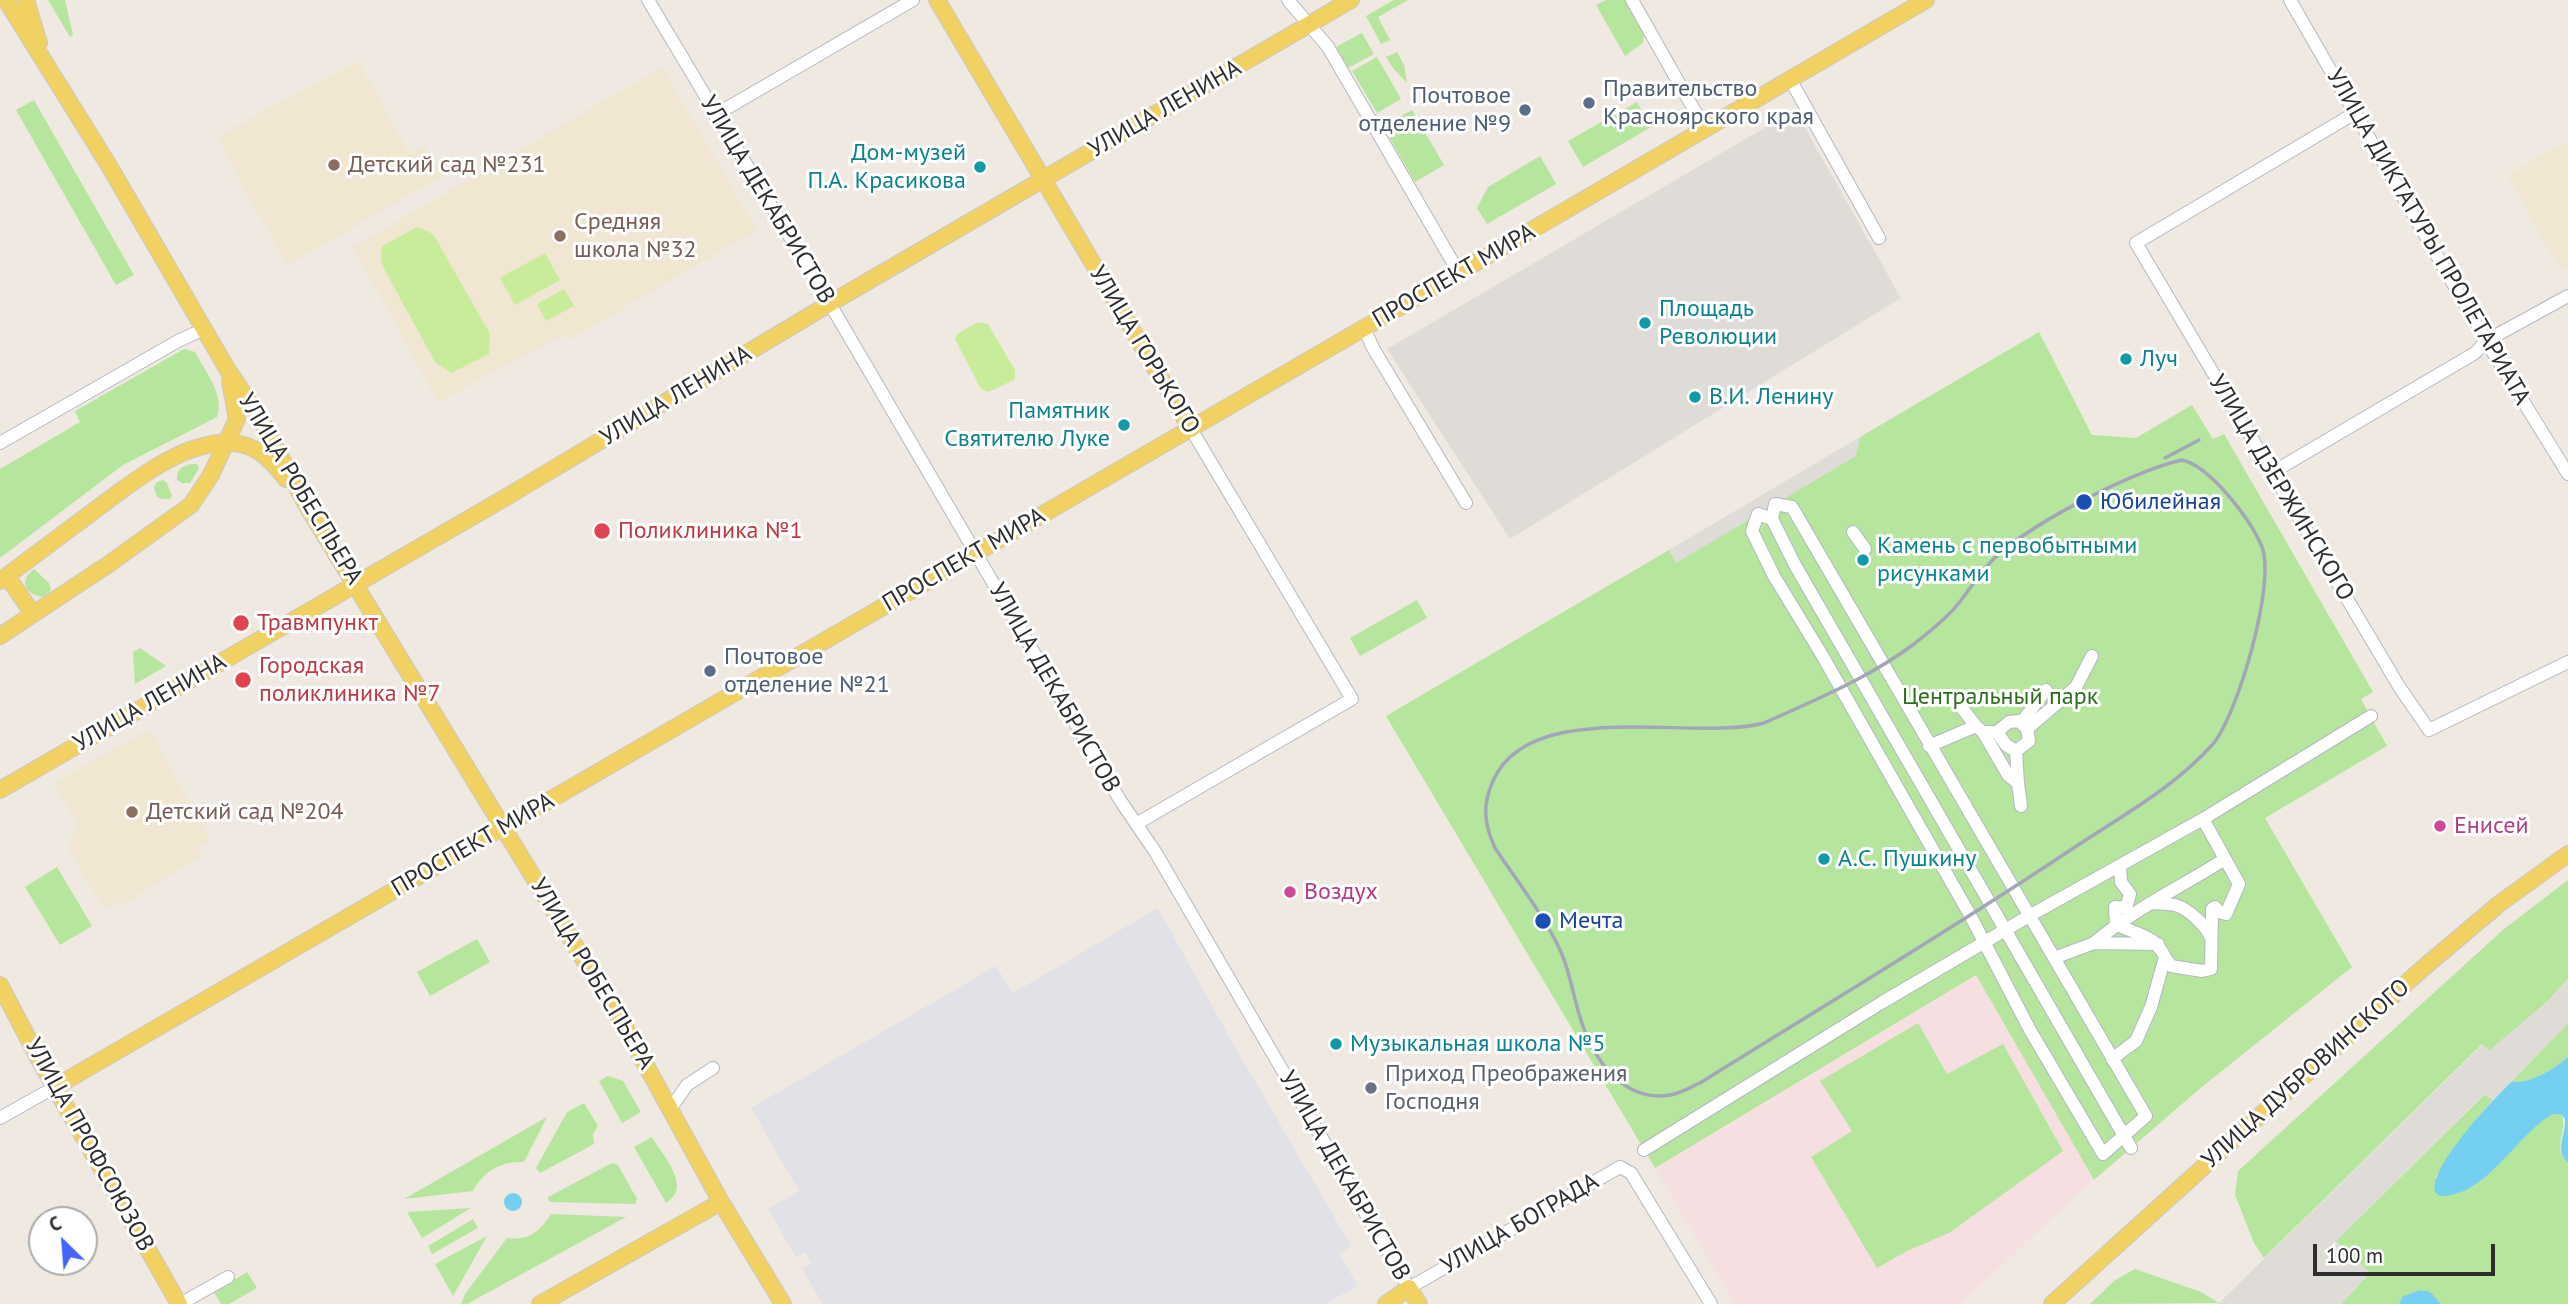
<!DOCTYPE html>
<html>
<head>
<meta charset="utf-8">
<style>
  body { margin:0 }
  #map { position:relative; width:2568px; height:1304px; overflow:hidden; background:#efe9e1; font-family:"PT Sans",sans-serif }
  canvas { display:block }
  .north { position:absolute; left:28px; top:1206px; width:70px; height:70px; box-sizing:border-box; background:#fff; border:2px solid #ababab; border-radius:50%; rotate:335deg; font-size:19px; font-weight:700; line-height:28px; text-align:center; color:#2e2e2e }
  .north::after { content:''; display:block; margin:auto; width:24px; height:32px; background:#4264fb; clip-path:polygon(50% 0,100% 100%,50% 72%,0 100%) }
  .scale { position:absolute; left:2313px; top:1244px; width:182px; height:32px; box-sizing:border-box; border:4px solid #2e2e2e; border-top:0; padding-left:9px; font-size:21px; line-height:24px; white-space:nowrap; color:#2e2e2e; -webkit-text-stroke:5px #fff; paint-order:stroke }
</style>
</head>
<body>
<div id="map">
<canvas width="2568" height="1304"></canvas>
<div class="north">С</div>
<div class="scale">100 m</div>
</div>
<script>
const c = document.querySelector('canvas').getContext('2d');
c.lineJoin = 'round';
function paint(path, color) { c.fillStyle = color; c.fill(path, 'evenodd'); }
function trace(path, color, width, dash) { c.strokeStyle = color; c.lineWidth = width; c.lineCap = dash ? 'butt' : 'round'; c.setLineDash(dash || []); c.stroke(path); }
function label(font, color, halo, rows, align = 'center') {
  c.font = font + ' "PT Sans",sans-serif'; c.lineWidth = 6; c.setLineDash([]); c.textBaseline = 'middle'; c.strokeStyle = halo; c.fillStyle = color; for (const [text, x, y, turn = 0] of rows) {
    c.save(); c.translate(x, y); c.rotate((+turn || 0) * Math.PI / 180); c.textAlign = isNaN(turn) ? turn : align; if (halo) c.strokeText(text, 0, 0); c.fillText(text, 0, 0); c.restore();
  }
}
paint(new Path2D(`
  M1158,908L1231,1040L1351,1246L1339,1254L1358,1286L1325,1304H823L802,1269L811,1263L805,1252L796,1257L768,1209L799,1191L751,1108L996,966L1013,993Z`), '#e3e1e8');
paint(new Path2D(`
  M358,61L410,155L426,146L442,176L288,265L242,187L218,136Z
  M662,67L757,230L569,340L565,334L438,402L353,247Z
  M2568,141V265L2560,270L2507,175Z
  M149,729L210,841L198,849L202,855L119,907L116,902L104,910L68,848L78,826L54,783Z`), '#f0e6d1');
paint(new Path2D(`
  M1976,975L2094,1180L2045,1224L1961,1304H1735L1655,1168Z`), '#f5dfe0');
paint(new Path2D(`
  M48,0H65L73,35L70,37Z
  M1394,0H1408L1378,17L1390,40L1381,44L1366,16Z
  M1606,0H1625L1644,35L1643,43L1625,56L1596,5Z
  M1362,33L1374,54L1348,68L1336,47Z
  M1397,52L1404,65L1407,83L1393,68L1386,57Z
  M1377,57L1401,99L1377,113L1352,71Z
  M34,100L134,275L116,285L16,110Z
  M1637,102L1651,127L1583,167L1568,141Z
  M1412,110L1444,165L1415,182L1383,126Z
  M1540,156L1556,184L1487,224L1477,208L1488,187Z
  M2039,332L2092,435L2136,438L2192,405L2213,439L2224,434L2373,692L2361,699L2387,746L2265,818L2352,967L2203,1086L2094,1180L1976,975L1655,1168L1386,716L1669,550L1676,562L1855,456L1860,437Z
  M184,349L195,352C205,371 225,395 217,417L123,465L0,558V469L80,422L75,411Z
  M190,464H197L199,468L190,483H182L177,480V474L181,468Z
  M163,480L167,483L172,496L169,499H162L157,497L154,487L157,482Z
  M34,569L49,583L51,590L44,597C25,595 18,581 34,569Z
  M1417,600L1427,618L1360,656L1350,638Z
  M140,648L166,666L135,684L133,652Z
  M57,867L92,926L60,945L25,887Z
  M2568,880V979L2548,1001L2489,1051L2482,1044L2264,1258L2254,1243L2235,1195L2238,1171L2504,929Z
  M477,939L490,962L430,996L417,972Z
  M1918,1023L1947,1074L2003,1044L2063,1151L1949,1233L1907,1251L1877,1268L1811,1157L1852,1131L1820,1081Z
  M2568,1023V1057C2554,1069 2529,1085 2512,1081Z
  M608,1076L623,1081L641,1112L622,1123L599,1081Z
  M2485,1094L2493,1100L2473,1123L2435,1178L2553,1114L2562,1115C2568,1131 2551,1148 2568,1163V1304H2441L2438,1300L2402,1297L2399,1304H2341L2370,1273L2336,1241Z
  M584,1103L598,1126L593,1134L594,1144L540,1173L536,1168L567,1112Z
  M547,1117L524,1162C500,1161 484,1171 473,1191L404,1199Z
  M652,1137C663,1156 693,1187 666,1203L634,1147Z
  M612,1163L618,1165L637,1199L635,1204L549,1202L548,1197Z
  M471,1208L422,1238L407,1212Z
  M551,1214L626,1217L467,1304H461L465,1294L507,1238C528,1241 540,1232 551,1214Z
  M473,1219L478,1228L432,1254L428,1246Z
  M487,1236L453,1296L435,1264Z
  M2135,1269L2201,1292L2219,1303L2090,1304L2115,1280Z
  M247,1272L257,1288L229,1304H221L214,1292Z`), '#b6e59e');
paint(new Path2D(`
  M417,227L433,234L490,334L489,354L451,373L435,362L381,263L382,246Z
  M545,253L560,280L515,305L500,278Z
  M564,289L574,306L546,321L537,304Z
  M978,322L988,324L1015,370V379L989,392L981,389L955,339L957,334Z`), '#c9ec9a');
paint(new Path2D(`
  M1795,110L1901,298L1510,539L1387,349Z
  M1860,437L1856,456L1676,563L1669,550Z
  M2568,979V1023L2493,1100L2484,1094L2336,1241L2370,1273L2341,1304H2218L2483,1044L2489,1051L2548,1001Z`), '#dfdcd8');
paint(new Path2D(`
  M2568,1057V1163C2554,1150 2566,1135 2565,1119L2562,1115L2553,1114C2516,1134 2487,1197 2440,1196L2435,1192C2429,1166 2493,1100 2512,1081C2529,1085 2554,1069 2568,1057Z
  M504 1202a9 9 0 1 1 18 0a9 9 0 1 1-18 0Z
  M2420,1290L2430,1292L2441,1304H2399L2402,1297Z`), '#75cff0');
const minor = new Path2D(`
  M648,0L840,321L1120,800L1156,853L1409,1288L1620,1167L1631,1173L1711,1304
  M1288,0L1328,47L1459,273
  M1632,0L1705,129
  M2290,0L2486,341L2568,474
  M1790,79L1879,238
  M2355,113L2136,243L2400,688L2429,730L2568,662
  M715,115L913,0
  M1364,328L1373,348L1466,503
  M0,443L178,341L204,329
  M2273,472L2475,353L2486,341L2568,296
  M1775,504L1792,507L2146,1116L2103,1154L2030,1030L1970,915L1822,655L1774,576L1752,531L1758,514L1772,519Z
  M1772,519L1795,565L2131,1148
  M1853,532L1865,549
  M1961,707L1976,726L1983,732L2008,775L2018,783L2021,806
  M2021,723L2046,690
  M1983,732H1997L2006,745L2016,751L2029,741L2027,729L2076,687L2092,656
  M1997,732L2009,722L2019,721L2024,726
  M1929,746L1976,726
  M2016,751L2018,783
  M1136,824L1352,699L1191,429
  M2150,903C2159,904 2170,903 2178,906C2191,911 2206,926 2211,938
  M2094,943C2134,909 2181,887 2225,859
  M2165,957L2171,966L2202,971L2211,969L2212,909L2215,907L2219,912L2226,914L2239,884L2203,819
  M2054,958L2094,943L2158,944
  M2112,1059L2136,1041L2151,1007L2165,957C2153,933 2138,936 2116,924L2115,907L2126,908L2130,894L2121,882L2120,866
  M671,1108L687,1085L713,1068
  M0,1118L55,1087
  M1644,1150L1881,1003L2029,916L2203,819L2371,716
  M180,1304L228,1277`);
const major = new Path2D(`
  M6,0L108,164L226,367L262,422L307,506L626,1029L721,1202L783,1304
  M26,0L39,43
  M937,0L1191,429
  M7,576L33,614
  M0,581C29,559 58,538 87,516C127,487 187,434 240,444C260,448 274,463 286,479
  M0,636L109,564L191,505L211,475L237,419L230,381
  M0,790L503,499L829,304L1351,0
  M0,985L41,1063L179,1304
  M55,1087L1364,328L1926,0
  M540,1304L721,1202
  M1386,1304L1409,1288L1419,1304
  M2052,1304L2422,969L2499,904L2568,854`);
trace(minor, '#b4b7c1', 14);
trace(major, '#c9c9c9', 18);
trace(minor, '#fff', 12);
trace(major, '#f2d163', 16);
trace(new Path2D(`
  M2165,458L2199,440
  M2182,460C2210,466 2251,520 2262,547C2276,583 2238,714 2213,744C2173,789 2118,818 2069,851C1948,932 1823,1006 1700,1083C1691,1087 1681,1093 1670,1095C1627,1102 1598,1066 1584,1029C1574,1004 1572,977 1561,952C1544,915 1517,881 1495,848C1484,824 1482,805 1493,781C1530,696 1694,742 1764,723C1815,700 1869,678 1914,644C1929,632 1946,619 1958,604C1968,592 1976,578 1987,566C2018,529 2134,470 2182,460Z`), '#a3a6b8', 3.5);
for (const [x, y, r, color] of [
  [1589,103,7,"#5c6f8a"],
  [1525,110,7,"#5c6f8a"],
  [334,165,7,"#8d6e63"],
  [980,167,7,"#0f9aa8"],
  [560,236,7,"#8d6e63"],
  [1645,323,7,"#0f9aa8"],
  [2126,359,7,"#0f9aa8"],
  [1695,397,7,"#0f9aa8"],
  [1124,425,7,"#0f9aa8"],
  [2084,502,9,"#1a4fb4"],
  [602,531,9,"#e0444e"],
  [1863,560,7,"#0f9aa8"],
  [241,623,9,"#e0444e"],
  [710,671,7,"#5c6f8a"],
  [243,680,9,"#e0444e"],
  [132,812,7,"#8d6e63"],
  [2440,826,7,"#d1479c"],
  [1824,859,7,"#0f9aa8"],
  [1290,892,7,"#d1479c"],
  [1543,921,9,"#1a4fb4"],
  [1336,1044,7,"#0f9aa8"],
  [1371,1088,7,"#6b7280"]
]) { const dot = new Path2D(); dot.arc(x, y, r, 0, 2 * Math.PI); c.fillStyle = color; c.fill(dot); trace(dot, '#fff', 2.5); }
label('24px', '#4e5e75', '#fff', [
  ["Правительство",1603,89],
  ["Красноярского края",1603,117],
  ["Почтовое",1511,96,"right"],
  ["отделение №9",1511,124,"right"],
  ["Почтовое",724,657],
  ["отделение №21",724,685]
], 'left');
label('24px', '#2e2e2e', '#fff', [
  ["УЛИЦА ЛЕНИНА",1165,109,-30],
  ["УЛИЦА ДЕКАБРИСТОВ",767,200,59],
  ["УЛИЦА ДИКТАТУРЫ ПРОЛЕТАРИАТА",2428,237,60],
  ["ПРОСПЕКТ МИРА",1454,276,-30],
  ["УЛИЦА ГОРЬКОГО",1144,350,59],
  ["УЛИЦА ЛЕНИНА",676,396,-31],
  ["УЛИЦА ДЗЕРЖИНСКОГО",2281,488,59],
  ["УЛИЦА РОБЕСПЬЕРА",300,489,59],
  ["ПРОСПЕКТ МИРА",964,560,-30],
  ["УЛИЦА ДЕКАБРИСТОВ",1054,688,60],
  ["УЛИЦА ЛЕНИНА",150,703,-30],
  ["ПРОСПЕКТ МИРА",473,845,-30],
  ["УЛИЦА РОБЕСПЬЕРА",592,974,59],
  ["УЛИЦА ДУБРОВИНСКОГО",2306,1074,-42],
  ["УЛИЦА ПРОФСОЮЗОВ",89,1145,61],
  ["УЛИЦА ДЕКАБРИСТОВ",1344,1176,60],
  ["УЛИЦА БОГРАДА",1520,1224,-30]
]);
label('24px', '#0d838f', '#fff', [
  ["Дом-музей",966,153,"right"],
  ["П.А. Красикова",966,181,"right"],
  ["Площадь",1659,309],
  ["Революции",1659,337],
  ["Луч",2140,359],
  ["В.И. Ленину",1709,397],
  ["Памятник",1110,411,"right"],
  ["Святителю Луке",1110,439,"right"],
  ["Камень с первобытными",1877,546],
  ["рисунками",1877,574],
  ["А.С. Пушкину",1838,859],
  ["Музыкальная школа №5",1350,1044]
], 'left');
label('24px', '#785e54', '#fff', [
  ["Детский сад №231",348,165],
  ["Средняя",574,222],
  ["школа №32",574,250],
  ["Детский сад №204",146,812]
], 'left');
label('24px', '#164399', '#fff', [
  ["Юбилейная",2100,502],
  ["Мечта",1559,921]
], 'left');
label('24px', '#be3a42', '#fff', [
  ["Поликлиника №1",618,531],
  ["Травмпункт",257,623],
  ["Городская",259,666],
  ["поликлиника №7",259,694]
], 'left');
label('24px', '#2c6e1b', '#fff', [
  ["Центральный парк",2000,697]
]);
label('24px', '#b23c85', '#fff', [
  ["Енисей",2454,826],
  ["Воздух",1304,892]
], 'left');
label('24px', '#5b616d', '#fff', [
  ["Приход Преображения",1385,1074],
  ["Господня",1385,1102]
], 'left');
</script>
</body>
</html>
